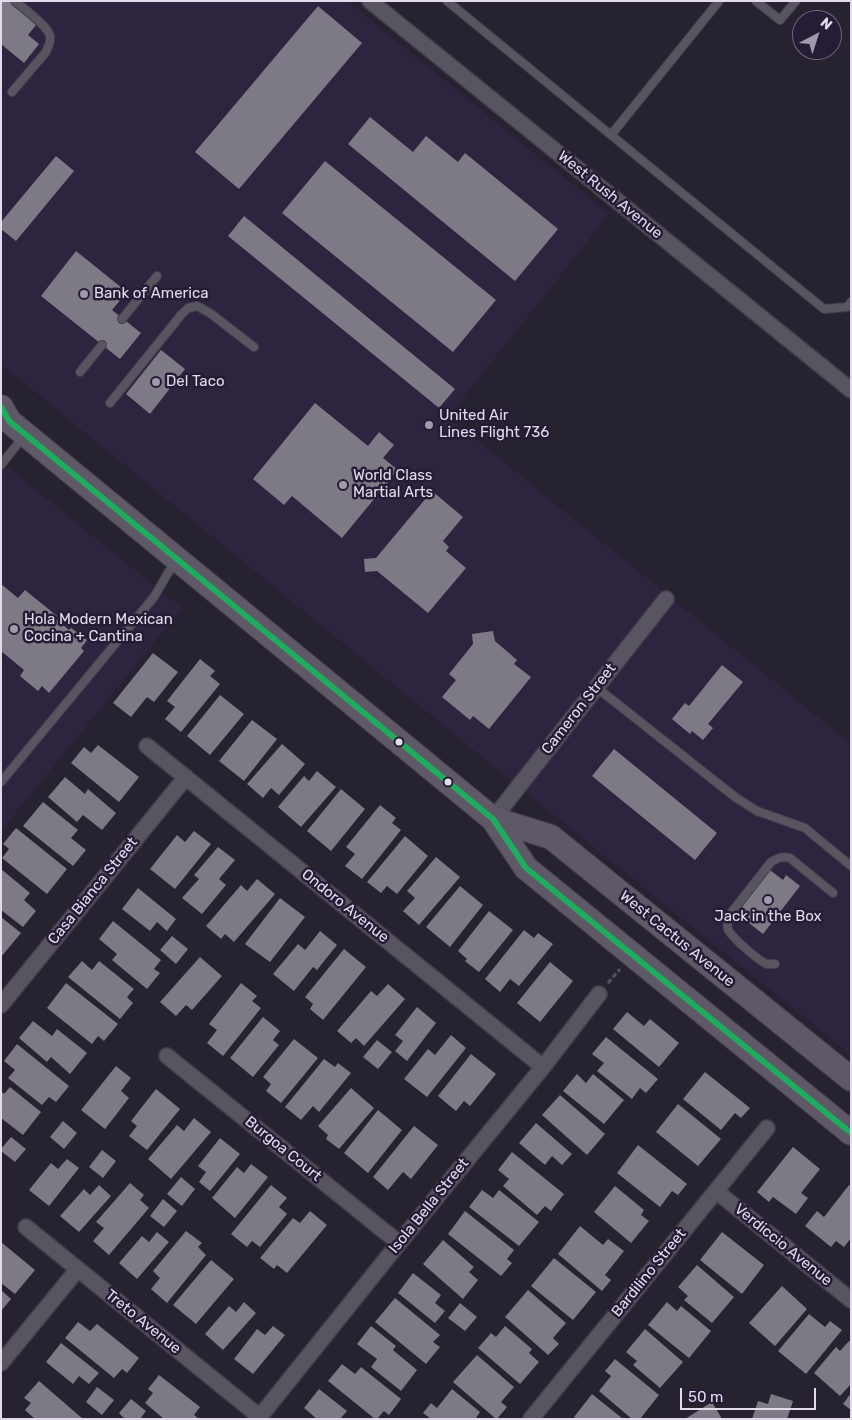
<!DOCTYPE html>
<html>
<head>
<meta charset="utf-8">
<style>
  body { margin:0 }
  #map { position:relative; width:852px; height:1420px; overflow:hidden; background:#27222f; font-family:Rubik,sans-serif }
  canvas { display:block }
  .frame { position:absolute; inset:0; border:2px solid #e1dbec; pointer-events:none }
  .north { position:absolute; left:792px; top:10px; width:50px; height:50px; box-sizing:border-box; background:#261c35; border:1px solid #71687e; border-radius:50%; rotate:40deg; font-size:14px; font-weight:700; line-height:20px; text-align:center; color:#e1dbec }
  .north::after { content:''; display:block; margin:auto; width:18px; height:22px; background:#a09aaa; clip-path:polygon(50% 0,100% 100%,50% 72%,0 100%) }
  .scale { position:absolute; left:680px; top:1388px; width:136px; height:22px; box-sizing:border-box; border:2px solid #e1dbec; border-top:0; padding-left:6px; font-size:15px; line-height:18px; white-space:nowrap; color:#e1dbec; -webkit-text-stroke:4px #261c35; paint-order:stroke }
</style>
</head>
<body>
<div id="map">
<canvas width="852" height="1420"></canvas>
<div class="frame"></div>
<div class="north">N</div>
<div class="scale">50 m</div>
</div>
<script>
const c = document.querySelector('canvas').getContext('2d');
c.lineJoin = 'round';
function paint(path, color) { c.fillStyle = color; c.fill(path, 'evenodd'); }
function trace(path, color, width, dash) { c.strokeStyle = color; c.lineWidth = width; c.lineCap = dash ? 'butt' : 'round'; c.setLineDash(dash || []); c.stroke(path); }
function label(font, color, halo, rows, align = 'center') {
  c.font = font + ' Rubik,sans-serif'; c.lineWidth = 5; c.setLineDash([]); c.textBaseline = 'middle'; c.strokeStyle = halo; c.fillStyle = color; for (const [text, x, y, turn = 0] of rows) {
    c.save(); c.translate(x, y); c.rotate((+turn || 0) * Math.PI / 180); c.textAlign = isNaN(turn) ? turn : align; if (halo) c.strokeText(text, 0, 0); c.fillText(text, 0, 0); c.restore();
  }
}
paint(new Path2D(`
  M1,1H347L609,214L448,417L851,744V1055L551,813L1,364Z
  M1,462L182,608L1,831Z`), '#2f2440');
paint(new Path2D(`
  M1,1H10L37,24L28,35L39,44L24,63L1,44Z
  M318,6L362,43L239,189L195,152Z
  M370,117L413,152L426,136L458,162L465,153L558,229L515,281L348,144Z
  M56,156L74,171L16,241L1,229V222Z
  M325,161L496,300L453,352L282,213Z
  M244,216L455,389L439,408L228,236Z
  M76,251L127,292L112,310L141,333L120,359L41,296Z
  M161,350L185,369L150,414L126,394Z
  M315,403L368,446L379,432L394,445L383,458L398,470L342,538L292,496L284,505L253,479Z
  M432,491L463,517L443,541L449,547L446,551L466,568L428,613L377,571L365,572L364,559L376,558Z
  M1,584L18,598L25,590L57,616L55,618L69,630L71,628L87,640L81,648L84,651L49,693L42,686L38,691L20,676L24,670L1,651Z
  M493,631L495,641L517,660L514,664L531,677L489,729L473,716L470,720L442,697L456,680L449,674L473,644L472,634Z
  M153,653L178,672L154,702L147,697L131,717L113,703Z
  M200,659L215,671L210,676L220,684L181,732L165,719L175,707L167,701Z
  M722,665L743,682L708,724L713,728L703,740L692,731L690,734L672,719L685,703L689,706Z
  M220,695L244,714L210,755L187,736Z
  M252,720L277,739L244,781L219,761Z
  M282,744L305,764L279,795L271,788L263,798L247,784Z
  M98,745L139,777L119,802L71,763L84,747L91,753Z
  M614,749L717,833L695,860L592,776Z
  M317,771L336,787L301,827L278,807L304,776L309,781Z
  M65,777L85,794L88,789L116,813L102,830L83,815L77,822L48,797Z
  M341,789L365,809L331,851L307,831Z
  M43,802L78,830L71,838L86,850L73,866L23,826Z
  M380,805L396,818L392,823L401,830L362,879L345,866L355,854L346,847Z
  M16,828L67,869L47,894L2,858L9,849L3,844Z
  M194,831L211,844L175,889L150,869L177,835L185,842Z
  M405,836L428,856L397,894L387,886L381,893L367,882Z
  M218,847L235,860L219,879L226,885L202,914L182,898L199,879L194,875Z
  M436,857L460,877L419,925L403,911L415,898L407,891Z
  M1,869L30,893L24,900L36,911L23,927L1,910Z
  M770,870L783,880L786,875L800,886L763,934L736,913Z
  M257,879L275,894L234,942L225,934L221,939L206,926L241,885L247,891Z
  M460,886L483,905L450,947L426,927Z
  M138,888L176,919L167,931L157,922L150,931L122,909Z
  M280,898L305,917L270,962L245,944Z
  M489,911L513,930L479,972L465,961L467,959L458,951Z
  M1,917L21,933L1,957Z
  M113,921L161,960L154,969L160,973L147,989L112,960L117,954L99,939Z
  M524,930L534,938L538,933L553,944L519,986L510,979L500,992L485,979Z
  M320,931L337,945L317,970L313,967L294,991L273,974L298,944L305,950Z
  M172,936L188,949L176,964L160,950Z
  M344,949L366,967L323,1020L310,1009L313,1004L305,997Z
  M200,957L222,976L192,1010L186,1005L176,1016L160,1002Z
  M82,961L92,970L99,961L134,989L127,997L133,1003L120,1019L68,977Z
  M550,962L573,981L540,1022L517,1003Z
  M66,983L118,1024L104,1041L98,1036L92,1044L47,1008Z
  M241,983L257,996L252,1001L261,1008L223,1056L207,1043L217,1030L209,1024Z
  M388,984L405,999L364,1046L356,1038L351,1043L337,1031L371,991L377,996Z
  M417,1007L436,1023L407,1061L395,1051L403,1041L395,1035Z
  M627,1012L644,1026L650,1019L679,1043L659,1067L613,1029Z
  M263,1017L280,1031L273,1040L279,1045L253,1077L230,1058Z
  M33,1021L52,1036L57,1029L87,1053L70,1074L51,1057L47,1062L19,1038Z
  M451,1035L466,1048L427,1097L404,1079L428,1049L435,1055Z
  M606,1037L658,1079L646,1093L640,1088L632,1099L597,1071L604,1063L592,1054Z
  M294,1039L318,1058L281,1103L266,1091L271,1084L263,1077Z
  M377,1040L392,1052L378,1069L363,1057Z
  M17,1044L69,1086L56,1102L49,1097L42,1105L8,1078L15,1070L4,1061Z
  M471,1054L496,1074L470,1106L464,1101L456,1111L438,1096Z
  M324,1059L335,1067L338,1063L351,1073L319,1112L313,1106L301,1120L285,1107Z
  M116,1066L131,1078L121,1091L129,1098L105,1129L81,1110Z
  M705,1072L750,1108L741,1118L735,1113L721,1130L683,1099Z
  M577,1074L586,1083L593,1074L624,1100L604,1124L563,1091Z
  M10,1087L41,1112L23,1135L1,1118V1091L4,1094Z
  M351,1088L374,1108L339,1149L326,1139L328,1135L318,1126Z
  M156,1089L180,1109L147,1150L129,1136L137,1126L131,1121Z
  M560,1095L605,1134L587,1155L542,1115Z
  M678,1104L721,1139L698,1166L656,1132Z
  M378,1110L402,1130L368,1173L344,1153Z
  M194,1118L211,1132L171,1179L148,1159L177,1125L184,1131Z
  M63,1121L77,1133L64,1149L50,1137Z
  M536,1123L572,1154L562,1165L552,1156L545,1165L519,1143Z
  M414,1126L438,1145L411,1179L403,1172L388,1190L373,1177Z
  M11,1137L26,1149L15,1162L1,1151V1149Z
  M220,1138L240,1154L210,1191L199,1182L206,1172L198,1166Z
  M638,1145L687,1184L678,1195L672,1191L660,1207L617,1173Z
  M793,1147L820,1169L801,1193L808,1198L796,1214L773,1197L769,1202L757,1192Z
  M102,1150L116,1161L103,1178L89,1167Z
  M512,1152L564,1194L551,1211L545,1206L537,1215L503,1186L509,1179L498,1170Z
  M67,1159L79,1168L49,1206L29,1190L51,1163L58,1169Z
  M251,1164L268,1177L235,1218L212,1198L237,1167L244,1173Z
  M181,1177L195,1189L182,1206L167,1194Z
  M130,1183L144,1195L140,1200L149,1208L109,1255L93,1241L104,1228L96,1222Z
  M99,1185L111,1196L79,1232L60,1216L84,1189L90,1195Z
  M271,1185L287,1198L279,1207L287,1214L260,1247L252,1241L247,1247L231,1234Z
  M849,1185L851,1187V1238L844,1247L836,1241L831,1247L805,1226L817,1211L824,1217Z
  M615,1186L644,1210L641,1215L649,1221L631,1243L594,1212Z
  M482,1190L493,1198L499,1190L539,1222L519,1246L469,1207Z
  M163,1199L177,1211L164,1227L150,1216Z
  M310,1211L327,1225L287,1273L277,1265L274,1269L260,1258L293,1218L300,1223Z
  M465,1211L514,1250L507,1259L512,1263L501,1276L448,1234Z
  M580,1226L603,1245L608,1239L624,1251L605,1275L611,1280L602,1291L558,1254Z
  M186,1231L202,1243L198,1247L206,1255L167,1303L151,1289L160,1278L153,1271Z
  M157,1232L169,1242L137,1279L119,1263L142,1236L149,1242Z
  M722,1232L764,1265L742,1294L700,1260Z
  M443,1240L474,1267L469,1272L478,1280L463,1299L423,1264Z
  M1,1242L35,1270L15,1294L1,1283Z
  M554,1258L596,1292L573,1320L531,1286Z
  M211,1260L234,1279L196,1324L173,1305Z
  M697,1265L734,1297L712,1323L684,1300L688,1296L678,1287Z
  M413,1273L441,1295L435,1303L445,1311L435,1323L398,1293Z
  M782,1286L807,1309L775,1346L749,1323Z
  M1,1290L11,1299L1,1311Z
  M528,1290L566,1323L553,1338L559,1344L548,1355L505,1317Z
  M395,1298L440,1335L433,1342L440,1347L426,1364L375,1322Z
  M244,1302L256,1313L223,1350L205,1334L229,1306L236,1312Z
  M667,1302L677,1311L681,1306L711,1331L689,1358L648,1325Z
  M460,1303L477,1317L465,1331L448,1318Z
  M809,1314L825,1327L830,1321L842,1330L806,1374L778,1351Z
  M78,1322L90,1331L97,1324L139,1358L127,1373L122,1369L114,1378L65,1338Z
  M273,1326L285,1335L253,1374L234,1359L257,1329L265,1335Z
  M371,1326L396,1346L393,1350L417,1370L401,1391L371,1367L377,1359L357,1344Z
  M505,1326L532,1349L529,1353L539,1362L520,1384L478,1348L491,1333L496,1337Z
  M645,1329L683,1362L660,1388L633,1365L637,1361L626,1352Z
  M849,1341L851,1342V1384L840,1396L814,1373L836,1347L840,1351Z
  M61,1343L99,1373L89,1384L79,1376L73,1384L46,1362Z
  M477,1355L514,1387L501,1402L507,1407L497,1419H496L453,1382Z
  M615,1359L659,1395L640,1419H632L599,1391L611,1376L605,1371Z
  M342,1364L355,1374L361,1367L401,1399L389,1415L384,1411L377,1419H375L328,1381Z
  M159,1375L200,1407L194,1415L199,1419H164L145,1403L153,1393L148,1389Z
  M39,1381L83,1419H35L25,1410L31,1403L24,1398Z
  M97,1387L114,1400L102,1415L86,1402Z
  M319,1389L347,1411L340,1419H317L304,1408Z
  M452,1389L480,1412L476,1418L478,1419H431L423,1413L431,1403L437,1408Z
  M851,1393V1410L843,1404Z
  M592,1394L623,1419H577L574,1417Z
  M771,1394L793,1401L787,1419H752L758,1401L768,1404Z
  M131,1399L146,1411L140,1419H125L119,1413Z
  M712,1402L722,1419H685Z`), '#7d7985');
const lane = new Path2D(`
  M447,1L611,135L719,1
  M756,1L780,20L796,1
  M12,92L46,52C48,47 51,42 50,36C48,26 24,9 15,1
  M611,135L824,309L847,307L851,302
  M122,319L157,276
  M80,372L102,345
  M110,403L181,315L188,308L197,306L210,313L254,347
  M1,465L23,437
  M596,687L735,797L757,811L805,828L851,866
  M1,782L154,597L175,561
  M775,964C774,964 769,964 767,964C760,962 730,936 728,929C726,924 729,918 731,913L771,862C778,858 782,856 790,858L833,893`);
const street = new Path2D(`
  M370,1L851,390
  M147,746L543,1067
  M493,819L666,599
  M1,1005L186,777
  M167,1056L399,1243
  M716,1191L851,1300
  M26,1227L260,1417
  M1,1363L78,1269
  M258,1419L399,1243L543,1067L599,994
  M531,1419L767,1128`);
const primary = new Path2D(`
  M1,407L9,421L493,819L526,868L851,1133
  M493,819L551,837L851,1079`);
trace(lane, '#423d4a', 10);
trace(street, '#423d4a', 18);
trace(primary, '#423d4a', 26);
trace(new Path2D(`
  M608,983L620,969`), '#57535e', 3, [5, 2.5]);
trace(lane, '#595560', 8);
trace(street, '#595560', 15);
trace(primary, '#5e5867', 24);
trace(new Path2D(`
  M1,407L9,421L493,819L526,868L851,1133`), '#20ac5e', 6);
for (const [x, y, r, color] of [
  [84,294,5,"#a09aaa"],
  [156,382,5,"#a09aaa"],
  [429,425,5,"#a09aaa"],
  [343,485,5,"#a09aaa"],
  [14,629,5,"#a09aaa"],
  [399,742,4.5,"#e1dbec"],
  [448,782,4.5,"#e1dbec"],
  [768,900,5,"#a09aaa"]
]) { const dot = new Path2D(); dot.arc(x, y, r, 0, 2 * Math.PI); c.fillStyle = color; c.fill(dot); trace(dot, '#261c35', 2); }
label('15px', '#e1dbec', '#261c35', [
  ["West Rush Avenue",610,195,39],
  ["Cameron Street",579,709,-52],
  ["Casa Bianca Street",93,891,-51],
  ["Ondoro Avenue",345,906,39],
  ["West Cactus Avenue",677,939,39],
  ["Burgoa Court",283,1149,39],
  ["Isola Bella Street",429,1206,-51],
  ["Verdiccio Avenue",783,1245,39],
  ["Bardilino Street",649,1273,-51],
  ["Treto Avenue",143,1322,39]
]);
label('15px', '#e1dbec', '#261c35', [
  ["Bank of America",94,294],
  ["Del Taco",166,382],
  ["United Air",439,416],
  ["Lines Flight 736",439,433],
  ["World Class",353,476],
  ["Martial Arts",353,493],
  ["Hola Modern Mexican",24,620],
  ["Cocina + Cantina",24,637],
  ["Jack in the Box",768,917,"center"]
], 'left');
</script>
</body>
</html>
